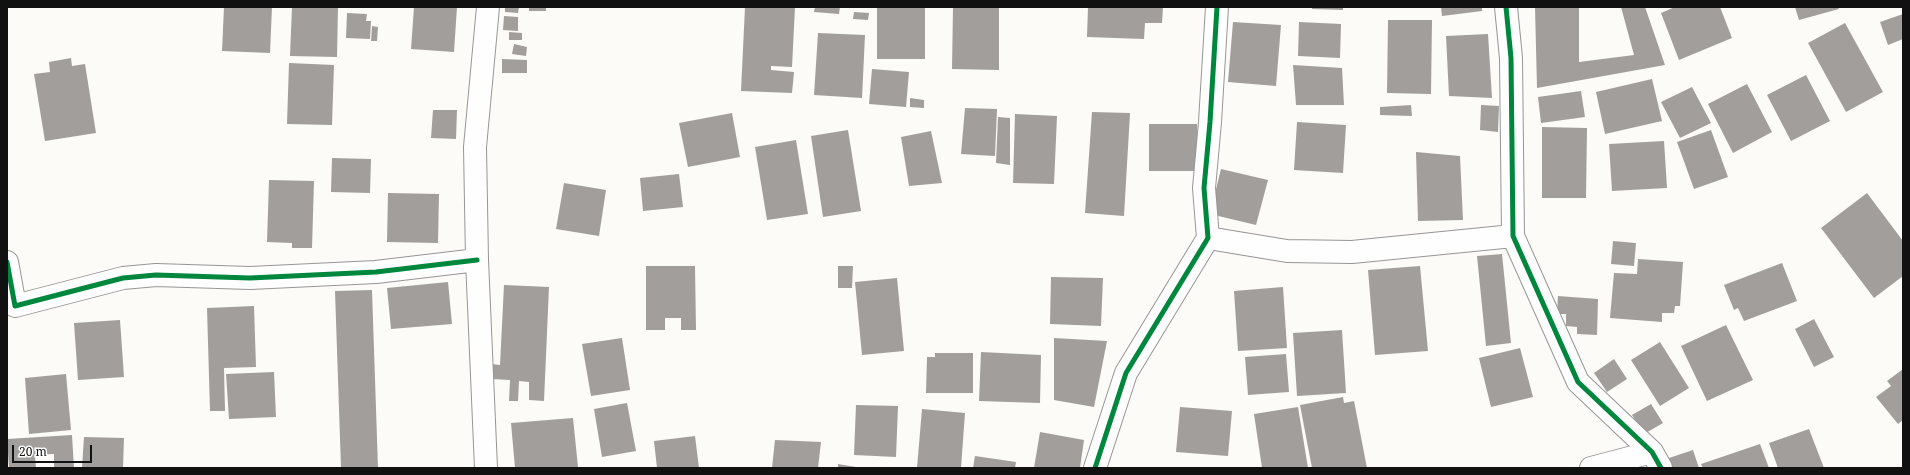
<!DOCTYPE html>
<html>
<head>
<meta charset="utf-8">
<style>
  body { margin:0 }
  #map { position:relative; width:1910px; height:475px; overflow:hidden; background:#fdfbf7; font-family:"Noto Serif",serif }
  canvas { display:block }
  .frame { position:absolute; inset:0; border:8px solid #111; pointer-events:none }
  .scale { position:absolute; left:12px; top:445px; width:80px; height:18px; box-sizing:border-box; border:2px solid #111; border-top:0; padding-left:5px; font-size:12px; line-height:14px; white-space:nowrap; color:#111; -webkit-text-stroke:3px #fff; paint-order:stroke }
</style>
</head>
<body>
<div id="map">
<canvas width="1910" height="475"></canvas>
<div class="frame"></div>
<div class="scale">20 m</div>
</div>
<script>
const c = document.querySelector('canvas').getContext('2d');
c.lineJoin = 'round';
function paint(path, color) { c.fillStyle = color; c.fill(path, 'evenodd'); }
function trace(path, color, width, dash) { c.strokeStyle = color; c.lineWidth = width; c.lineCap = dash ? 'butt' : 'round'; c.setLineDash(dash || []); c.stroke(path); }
paint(new Path2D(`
  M224,7H272L270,53L222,51Z
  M292,7H338L337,57L290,56Z
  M414,7H457L454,52L411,49Z
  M505,7H519L518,13L505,12Z
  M529,7H546V11H529Z
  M745,7H795L792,67L771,66V70L794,72L792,93L741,91Z
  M815,7H840L839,14L814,12Z
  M877,7H925V59H877Z
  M953,7H999V70L952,69Z
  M1088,7H1163L1162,23H1145L1144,39L1087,37Z
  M1312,7H1343V10L1312,9Z
  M1441,7H1482V11L1442,16Z
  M1535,7H1579V62L1634,55L1621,7H1645L1665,65L1537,88Z
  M1675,7H1720L1732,38L1679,60L1661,13Z
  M1795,7H1838L1839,9L1799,20Z
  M854,12L869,13L868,20L853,19Z
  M347,13L367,14L366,21H371L370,39L346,38Z
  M1903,14V39L1888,45L1880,22Z
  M504,16L518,17V31L503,30Z
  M1388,20H1432L1431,94L1387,93Z
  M1233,22L1281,25L1276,86L1228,82Z
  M1299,22L1341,24L1340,58L1298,56Z
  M1845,23L1883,92L1846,112L1808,43Z
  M372,26L378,27L377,41H371Z
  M509,32L522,33V40H509Z
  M818,33L865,35L862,98L814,95Z
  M1488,34L1492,98L1449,96L1446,36Z
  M514,44L527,47L526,56L512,54Z
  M71,58L72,66L85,64L96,133L45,141L34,74L50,72L49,62Z
  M502,59L527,60V73H502Z
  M289,63L334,65L332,125L287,124Z
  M1293,65L1342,68L1344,105H1296Z
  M872,69L909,72L906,107L869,104Z
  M1806,75L1830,121L1791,141L1767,95Z
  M1652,79L1662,121L1605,134L1596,92Z
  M1747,84L1772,132L1733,153L1708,104Z
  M1692,87L1711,123L1680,138L1661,102Z
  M1581,91L1585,117L1541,123L1538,97Z
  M910,98L924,100V108L910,107Z
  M1411,105L1412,116L1380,115V107Z
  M1481,105L1499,106L1498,132L1480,130Z
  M965,108L997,109L995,156L961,154Z
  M433,110H457L456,139L431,138Z
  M1092,112L1130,113L1124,216L1085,213Z
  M732,113L740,157L688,167L679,123Z
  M1015,114L1057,116L1054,184L1013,183Z
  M998,117L1010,118V165L996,163Z
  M1297,122L1346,125L1343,173L1294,170Z
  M1149,124H1197L1198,171H1149Z
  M1542,127L1587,128L1586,198H1542Z
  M848,130L861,211L823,217L811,136Z
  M1711,130L1728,177L1694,189L1677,142Z
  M931,131L942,183L909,186L901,137Z
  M796,140L808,214L767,220L755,147Z
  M1664,141L1667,188L1612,191L1609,144Z
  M1416,152L1460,156L1463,220L1418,221Z
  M332,158L371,159L370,193L331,192Z
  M1221,169L1268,180L1256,225L1210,214Z
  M679,174L683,207L643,211L640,178Z
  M269,180L314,181L312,248H292V243L267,242Z
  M564,183L606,190L599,236L556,229Z
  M388,193L439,194L438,243L387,242Z
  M1867,193L1903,241V276L1874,298L1821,228Z
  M1613,241L1636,243L1634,266L1611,264Z
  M1502,254L1511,343L1486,346L1477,256Z
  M1638,259L1683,262L1680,306H1675L1674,313H1662V322L1610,318L1614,273L1637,274Z
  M1782,263L1797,301L1744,321L1738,308L1734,310L1724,285Z
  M646,266H695L696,330H681V318H665V330H646Z
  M838,266H853L852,288H838Z
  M1420,266L1428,351L1375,355L1368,270Z
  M1051,277L1103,278L1101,326L1050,324Z
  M897,278L904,351L862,355L855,282Z
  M448,282L452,324L391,329L387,288Z
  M504,285L549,287L544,401L529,400V382L519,381L518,401H509L510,380L491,379L492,364L500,365Z
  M1283,287L1287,348L1238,351L1234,291Z
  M372,290L378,468H341L335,291Z
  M1558,296L1598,299L1597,335L1577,334V327L1566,326V314H1557Z
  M254,306L256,367L224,368L225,411H210L207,308Z
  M1814,319L1834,357L1814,367L1795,329Z
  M120,320L124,377L78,380L74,323Z
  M1726,325L1753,380L1707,401L1681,346Z
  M1342,330L1346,393L1297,396L1293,333Z
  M622,338L630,390L591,396L582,344Z
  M1054,338L1107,341L1094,407L1054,400Z
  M1660,342L1689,388L1660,406L1631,360Z
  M1520,348L1533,397L1491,407L1479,358Z
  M981,352L1041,355L1040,403L979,401Z
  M935,353H973V393H926L927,357H935Z
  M1286,354L1289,392L1248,395L1245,357Z
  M1614,359L1627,379L1607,392L1594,373Z
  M1903,369V420L1898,424L1876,397L1891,386L1887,381Z
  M274,372L276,417L229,419L226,374Z
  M66,374L71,430L29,434L25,378Z
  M1343,397L1344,403L1354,401L1367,468H1312L1300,405Z
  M627,403L636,451L602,457L594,409Z
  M1651,404L1663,423L1644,434L1632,415Z
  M856,405L898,406L896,457L854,455Z
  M1180,407L1232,411L1228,456L1176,452Z
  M1298,407L1308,468H1262L1254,414Z
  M922,409L965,413L961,468H917Z
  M573,418L578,467L515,468L511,423Z
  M1809,429L1824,468H1778L1769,443Z
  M1040,432L1084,440L1080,468H1034Z
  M72,435L74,468H54V454L35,455L36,468H9L7,439Z
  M695,436L699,468H657L654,441Z
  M84,437L124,438L123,468H82Z
  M775,440L821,442L818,468H772Z
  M1760,444L1769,468H1703L1701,464Z
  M1693,450L1699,468H1672L1669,458Z
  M975,456L1016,462L1015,468H973Z
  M838,464L856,467V468H838Z`), '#a19e9c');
const minor = new Path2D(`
  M1506,7L1511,58L1513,236L1578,382L1652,452L1661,468
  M1208,238L1287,251L1352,252L1513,236
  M7,262L15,306L123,278L156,275L250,278L376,272L477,260
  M486,468L477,260L475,147L488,7
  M1095,468L1126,373L1208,238L1204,188L1210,122L1217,7
  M1591,468L1652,452`);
trace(minor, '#979695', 24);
trace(minor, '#fffefe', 22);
trace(new Path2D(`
  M1506,7L1511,58L1513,236L1578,382L1652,452L1661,468
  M7,262L15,306L123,278L156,275L250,278L376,272L477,260
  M1095,468L1126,373L1208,238L1204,188L1210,122L1217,7`), '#00873e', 5);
</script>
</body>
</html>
